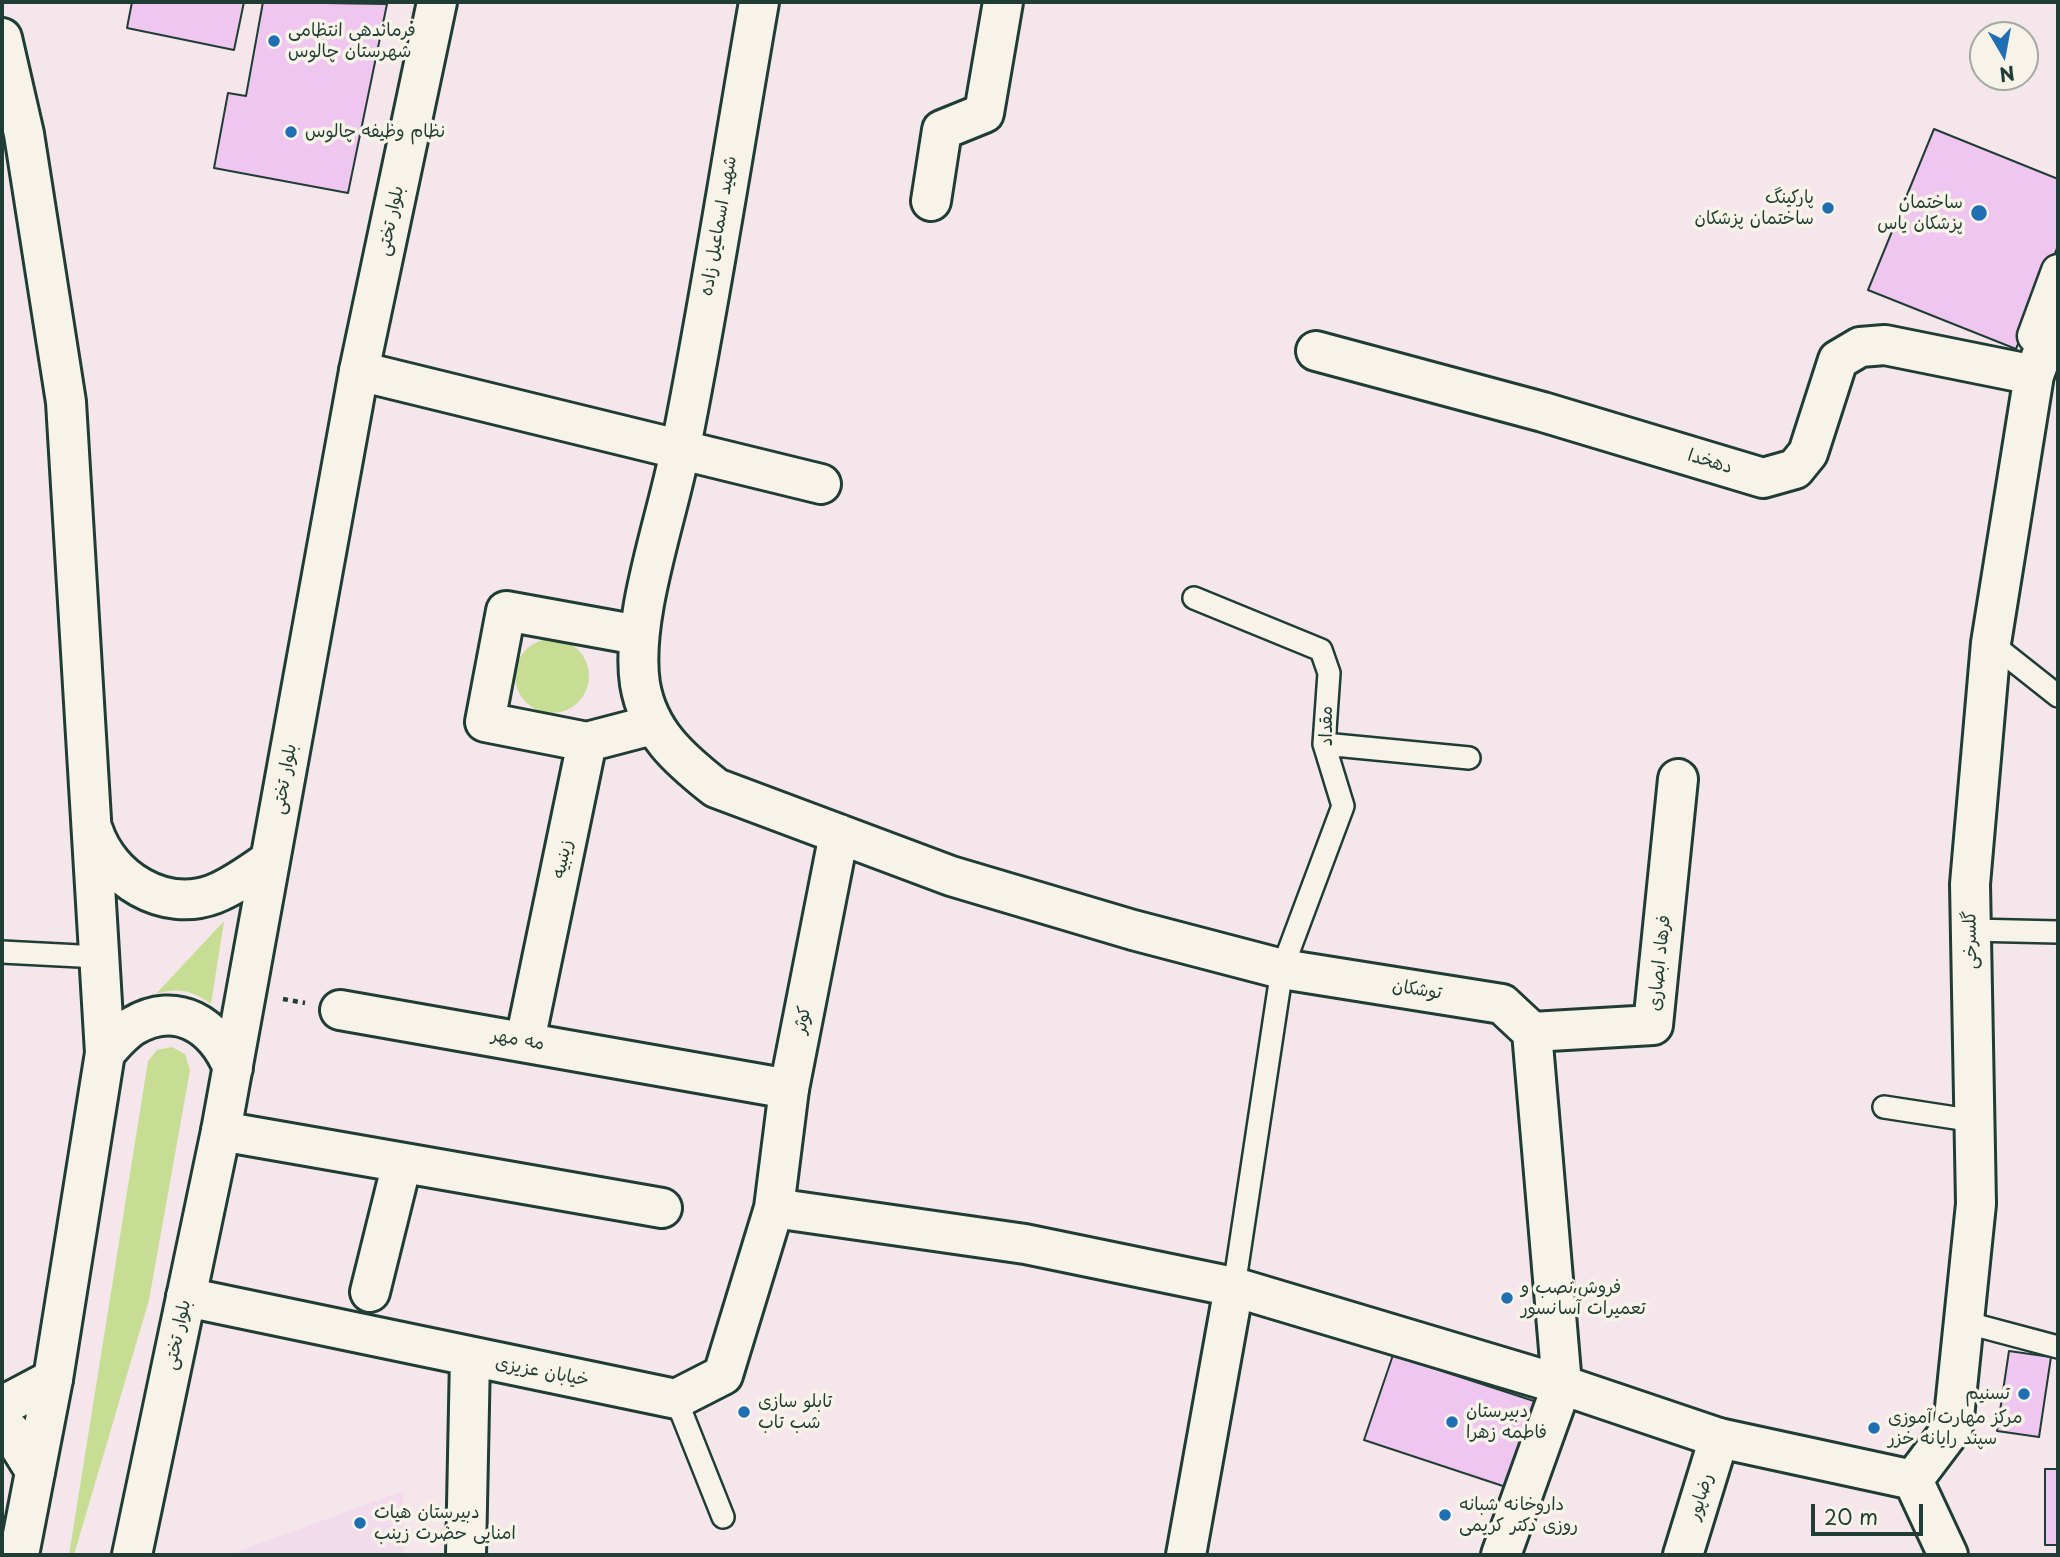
<!DOCTYPE html>
<html>
<head>
<meta charset="utf-8">
<style>
  body { margin:0 }
  #map { position:relative; width:2060px; height:1557px; overflow:hidden; background:#f4e6ea; font-family:"Playpen Sans",sans-serif }
  canvas { display:block }
  .frame { position:absolute; inset:0; border:4px solid #1f3d34; pointer-events:none }
  .north { position:absolute; left:1969px; top:21px; width:70px; height:70px; box-sizing:border-box; background:#f7f3e8; border:2px solid #a1aaa0; border-radius:50%; rotate:170deg; font-size:19px; font-weight:700; line-height:28px; text-align:center; color:#1f3d34 }
  .north::after { content:''; display:block; margin:auto; width:24px; height:32px; background:#1f6fb2; clip-path:polygon(50% 0,100% 100%,50% 72%,0 100%) }
  .scale { position:absolute; left:1811px; top:1504px; width:112px; height:32px; box-sizing:border-box; border:4px solid #1f3d34; border-top:0; padding-left:9px; font-size:21px; line-height:24px; white-space:nowrap; color:#1f3d34; -webkit-text-stroke:5px #f7f3e8; paint-order:stroke }
</style>
</head>
<body>
<div id="map">
<canvas width="2060" height="1557"></canvas>
<div class="frame"></div>
<div class="north">N</div>
<div class="scale">20 m</div>
</div>
<script>
const c = document.querySelector('canvas').getContext('2d');
c.lineJoin = 'round';
function paint(path, color) { c.fillStyle = color; c.fill(path, 'evenodd'); }
function trace(path, color, width, dash) { c.strokeStyle = color; c.lineWidth = width; c.lineCap = dash ? 'butt' : 'round'; c.setLineDash(dash || []); c.stroke(path); }
function label(font, color, halo, rows, align = 'center') {
  c.font = font + ' "Playpen Sans","Playpen Sans Arabic",sans-serif'; c.lineWidth = 7; c.setLineDash([]); c.textBaseline = 'middle'; c.strokeStyle = halo; c.fillStyle = color; for (const [text, x, y, turn = 0] of rows) {
    c.save(); c.translate(x, y); c.rotate((+turn || 0) * Math.PI / 180); c.textAlign = isNaN(turn) ? turn : align; if (halo) c.strokeText(text, 0, 0); c.fillText(text, 0, 0); c.restore();
  }
}
paint(new Path2D(`
  M403,1491L405,1555H228Z`), '#f2dcec');
paint(new Path2D(`
  M515 676a37 37 0 1 1 74 0a37 37 0 1 1-74 0Z
  M224,921L211,1004C193,991 178,987 156,994Z
  M172,1047L185,1054L190,1070L149,1300L74,1555H69L148,1061L157,1050Z`), '#c7dd93');
const building = new Path2D(`
  M132,2H244L234,50L127,28Z
  M263,2L387,4L348,193L214,168L228,93L246,96Z
  M1934,129L2058,179V246L2016,349L1868,290Z
  M2009,1351L2051,1357L2039,1437L1997,1431Z
  M1393,1355L1540,1403L1512,1489L1364,1440Z
  M2045,1469H2058V1545H2045Z`);
paint(building, '#eec6ef');
trace(building, '#1f3d34', 2);
const service = new Path2D(`
  M1194,598L1321,650L1329,673L1324,744L1343,806L1282,969L1234,1287
  M1991,643L2058,696
  M1324,744L1469,758
  M1971,930L2058,932
  M2,952L99,957
  M1884,1107L1975,1121
  M1964,1322L2058,1347
  M676,1399L723,1517`);
const pedestrian = new Path2D(`
  M2034,336L2058,271`);
const minor = new Path2D(`
  M931,201L942,130L984,113L1003,2
  M1316,351L1543,412L1763,478L1795,469L1808,453L1838,360L1860,347L1885,345L2034,375
  M359,371L821,484
  M587,742L485,722L506,611L638,635
  M340,1010L789,1089
  M1532,1032L1653,1025L1678,779
  M525,1041L587,742L652,725
  M221,1131L662,1208
  M370,1292L402,1163
  M1186,1555L1234,1287
  M1501,1555L1562,1385
  M1683,1555L1719,1438`);
const tertiary = new Path2D(`
  M759,2C733,151 710,302 680,451C667,519 630,618 640,684C648,732 679,759 716,788L951,876L1133,930L1282,969L1502,1004L1532,1032L1562,1385
  M774,1208L1025,1244L1234,1287L1562,1385L1719,1438L1913,1480
  M186,1297L676,1399L723,1375L774,1208L789,1089L839,834
  M2,1406L53,1379
  M2,1427L11,1432L35,1471
  M1913,1480L1953,1427L1976,1204L1970,884L1991,643L2034,375L2058,312
  M1913,1480L1948,1555
  M466,1555L470,1357`);
const secondary = new Path2D(`
  M2,38L24,134L66,402L105,1053L53,1379L19,1555
  M93,830C109,879 164,913 214,894C234,886 253,872 270,860
  M105,1053C113,1044 122,1033 133,1026C177,1000 215,1025 233,1068
  M132,1555L221,1131L359,371L437,2`);
trace(service, '#1f3d34', 26);
trace(pedestrian, '#1f3d34', 37);
trace(minor, '#1f3d34', 44);
trace(tertiary, '#1f3d34', 44);
trace(secondary, '#1f3d34', 44);
trace(new Path2D(`
  M283,999L305,1003`), '#1f3d34', 4.5, [5, 5]);
trace(service, '#f7f3e8', 21);
trace(pedestrian, '#f7f3e8', 32);
trace(minor, '#f7f3e8', 38);
trace(tertiary, '#f7f3e8', 38);
trace(secondary, '#f7f3e8', 38);
for (const [x, y, r, color] of [
  [274,41,7,"#1f6fb2"],
  [291,132,7,"#1f6fb2"],
  [1828,208,7,"#1f6fb2"],
  [1979,213,9,"#1f6fb2"],
  [1507,1298,7,"#1f6fb2"],
  [2024,1394,7,"#1f6fb2"],
  [744,1412,7,"#1f6fb2"],
  [1452,1422,7,"#1f6fb2"],
  [1874,1428,7,"#1f6fb2"],
  [1445,1515,7,"#1f6fb2"],
  [360,1523,7,"#1f6fb2"]
]) { const dot = new Path2D(); dot.arc(x, y, r, 0, 2 * Math.PI); c.fillStyle = color; c.fill(dot); trace(dot, '#f7f3e8', 2.5); }
label('18px', '#1f3d34', '#f7f3e8', [
  ["فرماندهی انتظامی",288,31],
  ["شهرستان چالوس",288,52],
  ["نظام وظیفه چالوس",305,132],
  ["پارکینگ",1814,198,"right"],
  ["ساختمان پزشکان",1814,219,"right"],
  ["ساختمان",1963,203,"right"],
  ["پزشکان یاس",1963,224,"right"],
  ["فروش،نصب و",1521,1288],
  ["تعمیرات آسانسور",1521,1309],
  ["تسنیم",2010,1394,"right"],
  ["تابلو سازی",758,1402],
  ["شب تاب",758,1423],
  ["دبیرستان",1466,1412],
  ["فاطمه زهرا",1466,1433],
  ["مرکز مهارت آموزی",1888,1418],
  ["سپند رایانه خزر",1888,1439],
  ["داروخانه شبانه",1459,1505],
  ["روزی دکتر کریمی",1459,1526],
  ["دبیرستان هیات",374,1513],
  ["امنایی حضرت زینب",374,1534]
], 'left');
label('18px', '#1f3d34', '#f7f3e8', [
  ["بلوار تختی",391,221,-78],
  ["شهید اسماعیل زاده",719,226,-80],
  ["دهخدا",1710,462,17],
  ["مقداد",1327,726,-90],
  ["بلوار تختی",285,779,-80],
  ["زینبیه",563,859,-78],
  ["گلسرخی",1971,940,-91],
  ["فرهاد ابصاری",1660,963,-84],
  ["توشکان",1417,990,9],
  ["کوثر",803,1020,-79],
  ["مه مهر",518,1040,10],
  ["بلوار تختی",178,1335,-78],
  ["خیابان عزیزی",542,1372,11],
  ["رضاپور",1701,1497,-73]
]);
</script>
</body>
</html>
